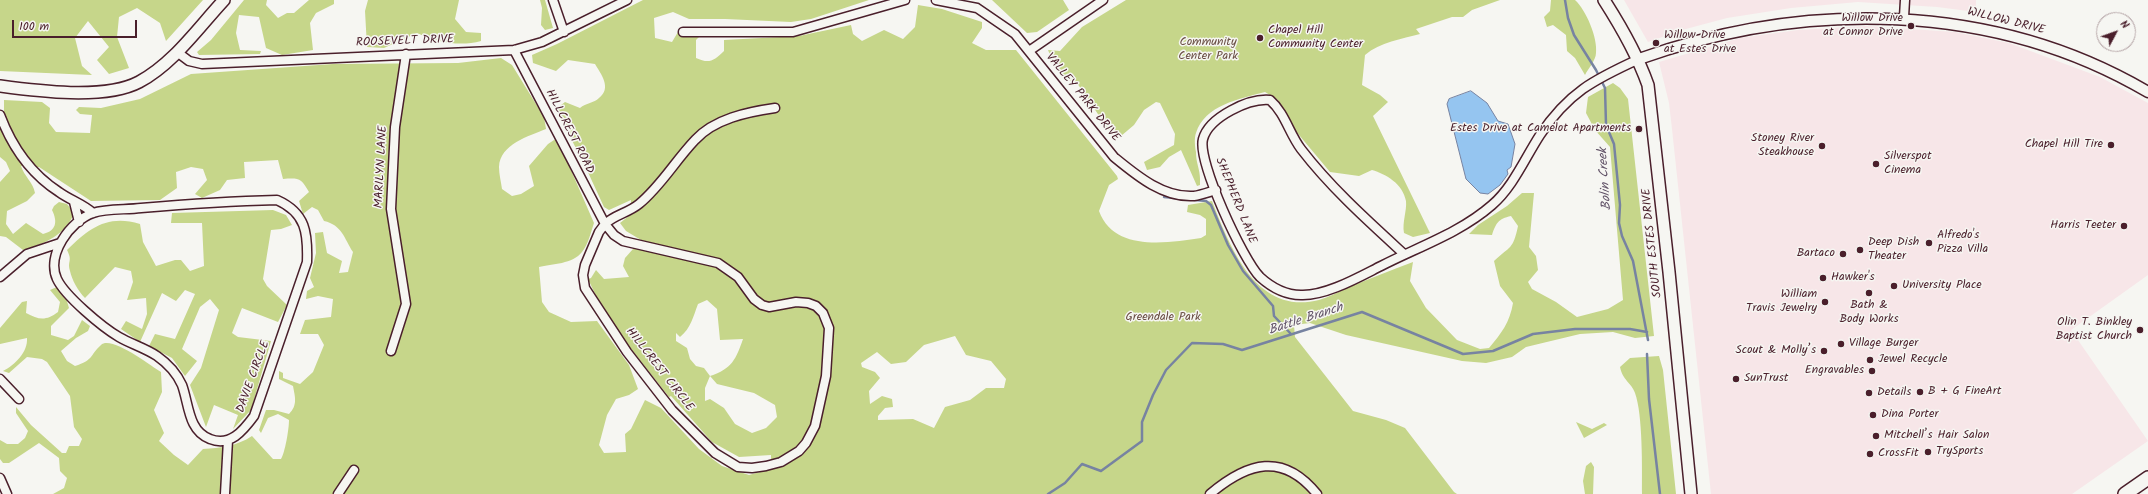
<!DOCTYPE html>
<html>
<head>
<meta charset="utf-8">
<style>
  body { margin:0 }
  #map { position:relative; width:2148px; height:494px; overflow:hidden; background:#f6f6f2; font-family:Kalam,sans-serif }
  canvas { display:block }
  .north { position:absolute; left:2096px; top:12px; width:40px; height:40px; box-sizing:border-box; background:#f6f6f2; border:1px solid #b1a0a2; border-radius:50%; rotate:49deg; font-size:11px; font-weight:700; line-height:16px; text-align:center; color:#4a1f2b }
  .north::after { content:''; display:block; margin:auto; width:14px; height:18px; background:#4a1f2b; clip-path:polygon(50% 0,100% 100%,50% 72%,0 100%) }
  .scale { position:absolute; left:12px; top:20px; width:125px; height:18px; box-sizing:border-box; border:2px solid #4a1f2b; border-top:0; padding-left:5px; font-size:12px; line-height:14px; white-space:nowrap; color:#4a1f2b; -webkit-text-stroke:3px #f6f6f2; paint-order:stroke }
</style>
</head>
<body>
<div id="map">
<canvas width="2148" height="494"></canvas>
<div class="north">N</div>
<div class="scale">100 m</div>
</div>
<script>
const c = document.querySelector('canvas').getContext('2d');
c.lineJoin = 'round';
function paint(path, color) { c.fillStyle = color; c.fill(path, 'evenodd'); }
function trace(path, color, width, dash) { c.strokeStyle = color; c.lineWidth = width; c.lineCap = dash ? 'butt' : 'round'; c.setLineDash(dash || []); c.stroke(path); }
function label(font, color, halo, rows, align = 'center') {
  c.font = font + ' Kalam,sans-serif'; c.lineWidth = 3; c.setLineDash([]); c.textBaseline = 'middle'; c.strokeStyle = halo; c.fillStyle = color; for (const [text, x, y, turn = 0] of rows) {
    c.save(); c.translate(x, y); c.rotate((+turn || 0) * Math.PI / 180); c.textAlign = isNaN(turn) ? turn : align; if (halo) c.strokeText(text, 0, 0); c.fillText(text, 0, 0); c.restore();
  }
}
paint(new Path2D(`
  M1624,0H1976V12L1937,7L1858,2L1791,8L1727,18L1682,30L1648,42Z
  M1866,26L1955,32L2009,43L2100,77L2148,103V275L2071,330L2148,441L2072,494H1711L1672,129L1669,103L1659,62L1740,38L1798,30Z`), '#f7e6e8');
paint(new Path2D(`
  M0,0H203L166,41L160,23L137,8L119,17L117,37L129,68L109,74L97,60L109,47L88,21L75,38L82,66L92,75L0,71Z
  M244,0H267L266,5L278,18L287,13H294L309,0H334V4L316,13L310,23L313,50L282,55L266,48L259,17L239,15L236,33L240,50L261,51L260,54L199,55L197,52L211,40Z
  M368,0H459L455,19L466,32L481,33V41C459,47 437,42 417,33L384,48L367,47L365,11Z
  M540,0H545L553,28L545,30L541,25L542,8Z
  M643,0H869L811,19L791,22L725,19H689L673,12L654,18L655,38L672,42L678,32L684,36H700L696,40V58C709,64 714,61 724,51V40L799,36L851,25L853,34L862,41L884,30L903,39L915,27L918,5L942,9L982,22V28L972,43L986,50H1016L1117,176L1118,179L1109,185L1099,211C1114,252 1167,243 1201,238L1206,235V219L1200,215L1187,212L1188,205L1212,201C1230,247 1256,316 1319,300C1329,297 1338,292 1347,288C1369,279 1391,270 1413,262L1410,281L1426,308L1457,340L1480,349L1489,348C1501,334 1510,322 1513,303L1500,286L1494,261C1510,246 1513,250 1518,226L1511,216C1498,219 1496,223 1492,235L1469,234L1478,225L1507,206L1522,193H1534L1529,247L1536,256L1538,270L1528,282L1532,289L1556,302L1577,317L1608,309L1623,300L1610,147L1595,130L1586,113L1588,97L1613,83L1620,88L1628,99L1654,336L1635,338L1613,332L1580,334L1526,347L1512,357L1486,363L1462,361L1346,335L1310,323L1294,325L1295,337L1353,411L1386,420L1405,428L1454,492L1457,494H53L64,488L67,478L60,471L59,458L39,443L9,463H3L0,459V440L7,444H18L25,438L28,431L16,413V407L31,425L62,453H66L69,446H79L82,439L74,427L70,396L47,362L42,359L27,357L9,373L3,371C15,365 28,352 27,338L0,344V328L22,302L27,301L26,313C39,320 46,321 58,312L60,302L50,290L57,287L66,298L69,308L51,326V335L68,340L74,336L82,320L90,326L88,331L76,338L61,351L67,361L75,366C94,360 89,356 101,345C111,335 151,366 161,372L162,392L154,410L164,433L159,441L174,455L188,465L203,449C221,448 237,446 252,436L273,459H281C285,453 289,429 289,420L278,414L268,418L261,433L259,430L266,410H274L289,414C298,405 295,397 293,386L279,379V371L283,373V378L300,384L313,372L324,345L318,334H300L305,320L331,317L333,299L318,296L306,299L307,291L314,287L310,278L316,253L315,233L323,232L327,253L342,261L339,273L348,272L353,252C344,238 342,225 324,221L318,210L312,207L303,214L299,201L309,192C301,178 299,178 283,179L278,160L244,162L245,178L227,180L220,190L202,198L195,194L207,180L203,169L191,167L176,172L177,188L160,200L91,201L39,167L21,166C24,176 33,182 35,193L27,201L7,211L6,224L13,234L26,223L43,234C56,231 58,222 52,210L54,206L59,202L67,204L74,213C66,235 44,244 23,250L6,237L0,236V182L10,171L6,162L0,157V117L4,112V100L42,102L50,108L49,123L56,132L90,133L92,115L80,114L76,110L79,107L101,108L140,99L191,74L333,64L458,63L501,58L512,65L544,117L546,129C529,136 500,144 499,167C499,174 501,182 502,189L512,196L521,194L534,186L529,166L548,144L557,138L594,223C591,232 588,245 582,252C573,264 552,264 539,267L542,302L549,312L571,322L597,321L629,365L638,389L629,395L616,399L607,415L599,445L604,453L626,452L625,434L631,429L645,400L661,408L699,449L722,466L749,475L771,469V455L739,457L712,442L671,396L669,397L623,339L598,300L588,279L591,278L596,270L604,279L629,277L623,266L625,258L641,240L626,231L620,223L630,215L631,200L609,210L604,207L586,168L556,109L565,102L580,108C586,103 594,103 599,98C612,88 601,74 595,64L568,60L556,71L533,63L532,55L557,44ZM707,300L717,309L720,340L743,339C736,359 732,369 710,376L704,368L696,366L690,359L687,348L676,341V333L680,337C691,328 693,317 698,304ZM955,336L966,355L991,361L1006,379L1004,388H986L970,400L945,407L934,428L913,419L878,420V416L885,408L893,407L892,399L882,396L870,404L869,391L880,378L875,372L862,367L861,363L877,352L891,364L906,362L924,345ZM710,376L717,384L754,393L775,405L777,417L766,428L752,433L735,424L724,408L710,399L705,401V388Z
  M992,0H1063L1069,10L1037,32L1027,33Z
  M1126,0H1500L1472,10L1463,17H1452L1416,29L1420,34C1402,39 1380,42 1365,55L1362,85L1380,95L1388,102L1373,116L1430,233L1413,237L1404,233C1402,222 1407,211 1406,201C1403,184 1386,174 1372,170L1359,176L1330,172L1294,129L1278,100L1265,92C1239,99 1205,105 1196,133C1194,138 1195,147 1196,152C1196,165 1201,169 1200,185L1197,186L1181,150L1169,157L1160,167L1147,170L1144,162L1174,145L1175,134L1160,103L1156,102L1144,110L1134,125L1121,136L1108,129L1077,83C1061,79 1054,65 1048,50L1060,51L1082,27Z
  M1551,0H1575C1586,10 1598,38 1596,53C1596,60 1588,69 1585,75L1575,58L1567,51L1566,35L1553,25L1547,27L1544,17L1550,11Z
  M273,210L286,215L292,225L281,229L271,230L263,279L267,286L287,305L278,322L242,308L232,333L238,337L271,341L251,410L233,429L238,415L214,405L206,427L190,385L201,368L219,310L210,299L200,307L182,349L197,361L185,376L172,358L149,346L155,334L175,339L195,294L185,290L176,301L162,293L140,342L121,329L126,321L142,329L147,314L146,298L127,300L133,282L131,271L115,267L85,298C78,291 72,280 70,271C67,260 73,262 67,250C89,228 108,214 140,224L143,242L156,266L175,260H181L190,271L204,266L202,223H171L172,213Z
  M1659,356L1663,370L1676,494H1642C1642,469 1643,415 1635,393C1631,382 1623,381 1620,367L1630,358Z
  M1576,422L1592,429L1604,423L1607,425L1584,438Z
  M1591,462L1594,467L1593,494H1585L1583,481L1586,466Z`), '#c6d68a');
const water = new Path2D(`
  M1471,91L1487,103L1498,121L1508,124L1515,144L1511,167L1507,170L1508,174L1500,185L1488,194L1480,193L1466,179L1447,104L1449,99Z`);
paint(water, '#95c5f0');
trace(water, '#7783a1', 1);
trace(new Path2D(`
  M1565,0L1568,18L1574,35L1596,70L1605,88L1606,125L1614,144L1620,205L1619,223L1622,236L1633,261L1648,340
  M1164,197L1206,201L1211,205L1228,245L1243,271L1273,306L1274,316L1291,334
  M1647,354L1649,399L1660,494
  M1048,494L1065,483L1082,464L1101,471L1142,441V422L1153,395L1166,370L1192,343L1223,344L1242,350L1362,312L1463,354L1493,351L1533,334L1575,329H1630L1647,332`), '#7783a1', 2.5);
const minor = new Path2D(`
  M553,0L564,32
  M936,0L977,8L1015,34L1114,157C1136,175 1163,198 1194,196C1201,195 1209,192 1216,190
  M1904,17L1905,0
  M683,32H793L905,0
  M514,50L605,224C614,215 628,213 639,204C661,186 675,161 695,140C714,119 747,112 775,108
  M1029,51L1103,0
  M177,52L189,61L202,64L514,50L542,42L627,0
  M0,115C12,147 31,174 59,192C70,200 83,204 93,213
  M277,200C306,213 308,233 307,262L254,416C243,431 230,447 210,439C188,431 189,404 182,385C177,374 167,363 157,356C145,348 131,344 119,337C102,327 65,296 57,279C46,255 70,221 93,213C107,208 126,210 141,208C187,204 232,201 277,200Z
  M74,202L79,222
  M605,224L614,235L623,241L718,263L738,277L754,299L762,305L769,307L796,302L808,303L816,306L823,313L829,328L826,376L815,426L806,443L799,451L781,462L766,466L752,468L738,467L715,453L672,410L627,352L585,288L583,275L585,265L599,232Z
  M1404,254C1368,221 1331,188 1301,149C1289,133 1285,113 1270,100C1249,98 1209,117 1203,139C1197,161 1243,260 1260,277C1271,287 1286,295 1301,295C1326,296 1359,277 1381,266C1418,247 1460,233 1492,205C1513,187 1525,158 1540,135C1568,93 1593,80 1639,59
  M0,277L27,254L60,243
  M391,351L406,304L391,209L395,127L406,54
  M0,379L19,399
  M0,478L7,494
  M225,494L228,440
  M338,494L354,470
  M1210,494C1248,462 1283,452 1317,494`);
const tertiary = new Path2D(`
  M1639,59C1804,0 1993,1 2148,92`);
const secondary = new Path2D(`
  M1604,0C1622,28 1637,54 1648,85L1669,272L1691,494
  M0,86C37,91 105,100 139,82C173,64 198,28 224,0`);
const trunk = new Path2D(`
  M2125,494L2148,478`);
trace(minor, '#4a1f2b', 11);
trace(tertiary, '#4a1f2b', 13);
trace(secondary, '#4a1f2b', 14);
trace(trunk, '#4a1f2b', 16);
trace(minor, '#f6f6f2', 8);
trace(tertiary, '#f6f6f2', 10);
trace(secondary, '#f6f6f2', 11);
trace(trunk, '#f6f6f2', 13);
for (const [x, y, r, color] of [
  [1911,26,4,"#4a1f2b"],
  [1260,38,4,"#4a1f2b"],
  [1656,43,4,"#4a1f2b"],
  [1639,129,4,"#4a1f2b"],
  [2111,145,4,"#4a1f2b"],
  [1822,146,4,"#4a1f2b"],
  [1876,164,4,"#4a1f2b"],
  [2124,226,4,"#4a1f2b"],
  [1929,243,4,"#4a1f2b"],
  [1860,250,4,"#4a1f2b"],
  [1843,254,4,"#4a1f2b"],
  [1823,278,4,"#4a1f2b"],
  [1894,286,4,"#4a1f2b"],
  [1869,293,4,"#4a1f2b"],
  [1825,302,4,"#4a1f2b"],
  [2140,330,4,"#4a1f2b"],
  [1841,344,4,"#4a1f2b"],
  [1824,351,4,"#4a1f2b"],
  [1870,360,4,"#4a1f2b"],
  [1872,371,4,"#4a1f2b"],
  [1736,379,4,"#4a1f2b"],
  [1920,392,4,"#4a1f2b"],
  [1869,393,4,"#4a1f2b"],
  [1873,415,4,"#4a1f2b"],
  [1876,436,4,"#4a1f2b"],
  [1928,452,4,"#4a1f2b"],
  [1870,454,4,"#4a1f2b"]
]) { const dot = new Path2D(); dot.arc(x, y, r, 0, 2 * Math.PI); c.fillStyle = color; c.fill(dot); trace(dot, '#f6f6f2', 1.5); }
label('12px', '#4a1f2b', '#f6f6f2', [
  ["Willow Drive",1903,19,"right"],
  ["at Connor Drive",1903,33,"right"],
  ["Chapel Hill",1268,31],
  ["Community Center",1268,45],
  ["Willow Drive",1664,36],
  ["at Estes Drive",1664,50],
  ["Estes Drive at Camelot Apartments",1631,129,"right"],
  ["Stoney River",1814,139,"right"],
  ["Steakhouse",1814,153,"right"],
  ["Chapel Hill Tire",2103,145,"right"],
  ["Silverspot",1884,157],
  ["Cinema",1884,171],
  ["Harris Teeter",2116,226,"right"],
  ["Alfredo's",1937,236],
  ["Pizza Villa",1937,250],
  ["Deep Dish",1868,243],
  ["Theater",1868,257],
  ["Bartaco",1835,254,"right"],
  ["Hawker's",1831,278],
  ["University Place",1902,286],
  ["William",1817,295,"right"],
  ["Travis Jewelry",1817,309,"right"],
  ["Bath &",1869,306,"center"],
  ["Body Works",1869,320,"center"],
  ["Olin T. Binkley",2132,323,"right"],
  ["Baptist Church",2132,337,"right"],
  ["Village Burger",1849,344],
  ["Scout & Molly’s",1816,351,"right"],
  ["Jewel Recycle",1878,360],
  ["Engravables",1864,371,"right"],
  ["SunTrust",1744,379],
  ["B + G FineArt",1928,392],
  ["Details",1877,393],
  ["Dina Porter",1881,415],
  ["Mitchell’s Hair Salon",1884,436],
  ["TrySports",1936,452],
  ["CrossFit",1878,454]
], 'left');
label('12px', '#4a1f2b', '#f6f6f2', [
  ["WILLOW DRIVE",2006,22,14],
  ["ROOSEVELT DRIVE",405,42,-2],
  ["VALLEY PARK DRIVE",1082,98,51],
  ["HILLCREST ROAD",569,132,63],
  ["MARILYN LANE",382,167,-87],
  ["SHEPHERD LANE",1235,201,68],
  ["SOUTH ESTES DRIVE",1653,243,-96],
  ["HILLCREST CIRCLE",659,370,52],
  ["DAVIE CIRCLE",254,377,-70]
]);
label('12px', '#694d43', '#f6f6f2', [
  ["Community",1208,43],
  ["Center Park",1208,57],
  ["Greendale Park",1163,318]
]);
label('italic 13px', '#605166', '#f6f6f2', [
  ["Bolin Creek",1606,179,-94],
  ["Battle Branch",1306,320,-18]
]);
</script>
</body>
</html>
